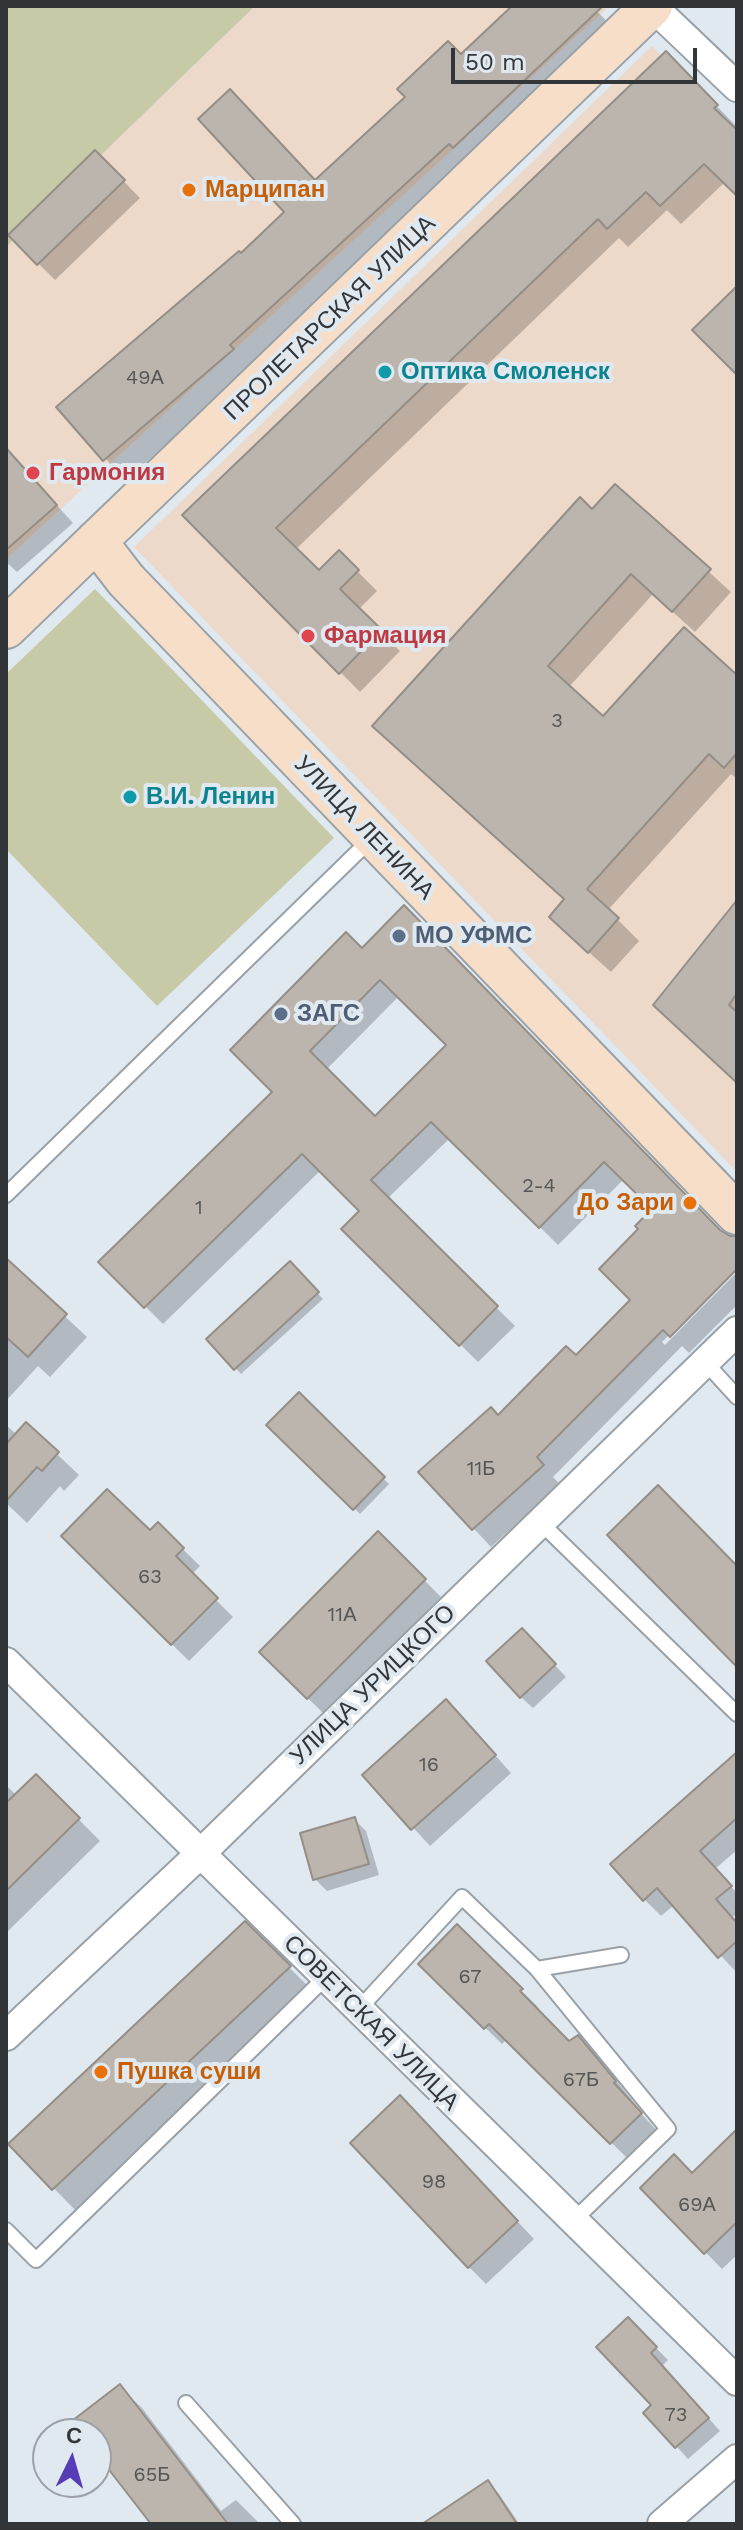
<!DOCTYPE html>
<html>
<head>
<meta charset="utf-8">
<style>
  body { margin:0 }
  #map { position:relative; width:743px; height:2530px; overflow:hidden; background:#e0e8f0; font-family:"Work Sans",sans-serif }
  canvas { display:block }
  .frame { position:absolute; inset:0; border:8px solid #333639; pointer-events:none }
  .north { position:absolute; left:32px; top:2418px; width:80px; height:80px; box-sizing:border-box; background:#e0e8f0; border:2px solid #9ba1a7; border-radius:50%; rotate:5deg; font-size:22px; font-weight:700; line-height:32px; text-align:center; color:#333639 }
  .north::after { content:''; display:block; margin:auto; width:28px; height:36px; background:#573db5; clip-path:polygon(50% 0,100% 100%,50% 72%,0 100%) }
  .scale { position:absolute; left:451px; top:48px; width:246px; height:36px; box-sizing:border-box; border:4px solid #333639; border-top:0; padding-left:10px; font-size:24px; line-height:28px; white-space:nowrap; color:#333639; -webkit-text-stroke:6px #e0e8f0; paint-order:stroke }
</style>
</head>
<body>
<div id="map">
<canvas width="743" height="2530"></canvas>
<div class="frame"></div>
<div class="north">С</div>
<div class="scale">50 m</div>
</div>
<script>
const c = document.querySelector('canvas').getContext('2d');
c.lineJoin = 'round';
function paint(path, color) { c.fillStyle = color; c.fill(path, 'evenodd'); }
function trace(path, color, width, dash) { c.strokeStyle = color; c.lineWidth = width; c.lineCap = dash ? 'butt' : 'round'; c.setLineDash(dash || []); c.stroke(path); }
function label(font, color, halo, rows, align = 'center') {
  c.font = font + ' "Work Sans",sans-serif'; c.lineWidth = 8; c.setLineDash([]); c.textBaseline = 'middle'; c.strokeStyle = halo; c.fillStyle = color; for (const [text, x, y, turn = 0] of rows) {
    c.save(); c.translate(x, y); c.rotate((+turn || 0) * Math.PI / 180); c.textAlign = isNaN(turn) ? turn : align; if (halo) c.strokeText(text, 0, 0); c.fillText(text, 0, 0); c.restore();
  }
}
paint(new Path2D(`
  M255,6H604L606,9L6,559V247Z
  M652,46L737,132V1172L134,547Z`), '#edd9ca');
paint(new Path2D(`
  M6,6H255L6,247Z
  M95,589L334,838L157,1006L6,849V674Z`), '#c6caa7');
paint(new Path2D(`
  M506,6H592L617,32L253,371L125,480L59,407L241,256L315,182L461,56L510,10Z
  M686,74L736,126L733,129L737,133V194L725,182L681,224L667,210L628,247L619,238L295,550L319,573L339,553L377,591L358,610L400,651L360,692L185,515Z
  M95,152L140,198L55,280L10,235Z
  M6,464L32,478L73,523L17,572L6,562Z
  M615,486L731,592L695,632L653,594L569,687L604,719L737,678V779L731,774L608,910L639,941L611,972L573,938L566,901L396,748Z
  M737,903V1082L676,1025Z
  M362,950L720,1232L729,1238H737V1266L662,1342L665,1345L737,1272V1305L689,1353L682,1346L553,1477L560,1484L491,1547L421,1472L576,1358L633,1301L641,1229L655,1209L624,1179L558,1245L450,1138L387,1199L515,1326L478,1362L344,1229L362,1211L321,1170L163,1324L101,1262L275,1092ZM399,996L449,1045L374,1118L326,1070Z
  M9,1264L87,1337L50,1377L38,1366L6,1401V1267Z
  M290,1264L323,1299L241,1374L209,1339Z
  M299,1395L389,1484L360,1514L269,1425Z
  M6,1425L17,1435L26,1425L79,1475L64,1491L60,1486L27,1523L6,1503Z
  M158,1525L200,1566L191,1575L233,1617L189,1661L63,1536L150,1533Z
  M378,1534L441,1597L325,1715L261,1652Z
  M533,1642L566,1677L533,1708L521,1697Z
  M463,1719L511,1773L430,1846L365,1775Z
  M36,1776L100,1841L6,1933V1785L16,1795Z
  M737,1776V1850L715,1869L737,1893V1913L732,1918L737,1923V1973L674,1905L661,1916L644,1899Z
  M354,1819L366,1831L379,1875L327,1891L315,1879Z
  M245,1924L311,1989L75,2210L11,2144Z
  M457,1927L538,2007L536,2010L569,2044L577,2036L594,2053L632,2100L630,2101L657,2131L629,2160L507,2039L502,2044L420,1964Z
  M417,2115L534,2239L486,2284L469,2267Z
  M737,2153V2255L722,2269L643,2188L692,2175Z
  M628,2320L668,2360L662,2366L720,2431L688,2459L646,2413L654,2405Z
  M120,2387L142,2408L221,2511L236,2500L260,2524H153L96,2449V2434H84Z
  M487,2483L499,2494L518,2522L514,2524H439Z`), '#0003');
const building = new Path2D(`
  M512,6H603L453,148L449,144L230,345L234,349L103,461L56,407L239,251L241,253L284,212L198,119L230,89L315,180L405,97L397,89L448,41L461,54Z
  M666,51L718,105L714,108L737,130V196L704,164L660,206L646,192L607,229L598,219L276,528L319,570L339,550L359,570L340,589L382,630L339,674L182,515Z
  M95,150L125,180L37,265L8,235Z
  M737,286V375L692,330Z
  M6,448L57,505L6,550Z
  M615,484L711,569L672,612L631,574L548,666L603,716L684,627L737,675V753L724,768L709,754L587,889L619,918L588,953L549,917L564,899L372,726L580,497L592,509Z
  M737,900V993L729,1005L737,1012V1083L653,1005Z
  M404,905L720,1230L730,1236H737V1269L670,1337L663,1330L537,1457L544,1465L472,1530L418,1472L491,1407L498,1415L566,1346L576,1355L630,1300L599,1269L638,1229L635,1226L652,1209L604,1162L539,1228L431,1122L371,1180L498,1306L459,1346L341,1229L359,1211L302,1154L144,1308L98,1262L272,1092L230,1050L346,932L362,948ZM380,980L446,1045L375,1116L310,1051Z
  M6,1258L67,1314L28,1357L6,1337Z
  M290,1261L319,1292L234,1370L206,1339Z
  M299,1392L385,1477L353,1510L266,1425Z
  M26,1422L59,1452L42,1471L37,1467L6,1501V1444Z
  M658,1485L737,1566V1667L607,1535Z
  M107,1489L150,1530L158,1522L184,1548L176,1556L218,1598L171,1645L61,1536Z
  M378,1531L426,1579L307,1699L259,1652Z
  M522,1628L556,1664L520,1698L486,1661Z
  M446,1699L496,1755L411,1830L362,1775Z
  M737,1752V1818L700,1851L732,1886L716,1899L737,1923V1941L718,1958L657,1888L643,1901L610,1864Z
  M36,1774L80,1818L6,1891V1803Z
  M355,1817L369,1864L313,1880L300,1833Z
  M245,1921L291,1966L52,2190L8,2144Z
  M457,1924L523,1989L520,1991L569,2041L578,2035L616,2081L614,2083L642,2113L610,2144L489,2024L484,2029L418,1964Z
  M400,2095L518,2221L468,2268L350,2143Z
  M737,2129V2222L704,2254L640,2188L674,2154L692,2173Z
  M628,2317L657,2347L651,2353L709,2418L675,2448L643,2413L651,2405L596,2347Z
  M120,2384L228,2524H151L96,2453V2434H55Z
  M488,2480L517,2524H422Z`);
paint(building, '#bbb5ad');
trace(building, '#948e86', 2);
const lane = new Path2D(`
  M6,1195L372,838
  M705,1362L737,1397
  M541,1523L737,1714
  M537,1969L668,2129L572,2222
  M358,2010L462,1897L537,1969L621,1955
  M6,2230L36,2260L325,1978
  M186,2403L293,2524`);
const street = new Path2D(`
  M652,6L737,87
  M6,1662L737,2381
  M6,2036L200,1854L737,1331
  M662,2524L737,2459`);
const secondary = new Path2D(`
  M96,541L126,580L737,1214
  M6,628L652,6`);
trace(lane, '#99a1a8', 18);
trace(street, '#99a1a8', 32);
trace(secondary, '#99a1a8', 44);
trace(lane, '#fff', 14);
trace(street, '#fff', 28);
trace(secondary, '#f6dec9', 40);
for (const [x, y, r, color] of [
  [189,190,8,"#e8710a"],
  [385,372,8,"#0f9aa8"],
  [33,473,8,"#e0444e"],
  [308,636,8,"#e0444e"],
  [130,797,8,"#0f9aa8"],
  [399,936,8,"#5c6f8a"],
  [281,1014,8,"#5c6f8a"],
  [690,1203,8,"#e8710a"],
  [101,2072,8,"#e8710a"]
]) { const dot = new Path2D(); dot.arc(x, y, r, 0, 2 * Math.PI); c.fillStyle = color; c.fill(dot); trace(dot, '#e0e8f0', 3); }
label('20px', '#555656', null, [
  ["49А",145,378],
  ["3",557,721],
  ["2-4",539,1186],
  ["1",199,1208],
  ["11Б",481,1469],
  ["63",150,1577],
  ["11А",342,1615],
  ["16",429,1765],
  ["67",470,1977],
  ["67Б",581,2080],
  ["98",434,2182],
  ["69А",697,2205],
  ["73",676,2415],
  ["65Б",152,2475]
]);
label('bold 24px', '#c56008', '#e0e8f0', [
  ["Марципан",205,190],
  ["До Зари",674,1203,"right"],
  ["Пушка суши",117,2072]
], 'left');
label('24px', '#333639', '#e0e8f0', [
  ["ПРОЛЕТАРСКАЯ УЛИЦА",330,318,-44],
  ["УЛИЦА ЛЕНИНА",364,828,46],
  ["УЛИЦА УРИЦКОГО",373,1685,-44],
  ["СОВЕТСКАЯ УЛИЦА",371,2023,45]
]);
label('bold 24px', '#0d838f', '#e0e8f0', [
  ["Оптика Смоленск",401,372],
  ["В.И. Ленин",146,797]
], 'left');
label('bold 24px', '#be3a42', '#e0e8f0', [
  ["Гармония",49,473],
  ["Фармация",324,636]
], 'left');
label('bold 24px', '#4e5e75', '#e0e8f0', [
  ["МО УФМС",415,936],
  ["ЗАГС",297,1014]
], 'left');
</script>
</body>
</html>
